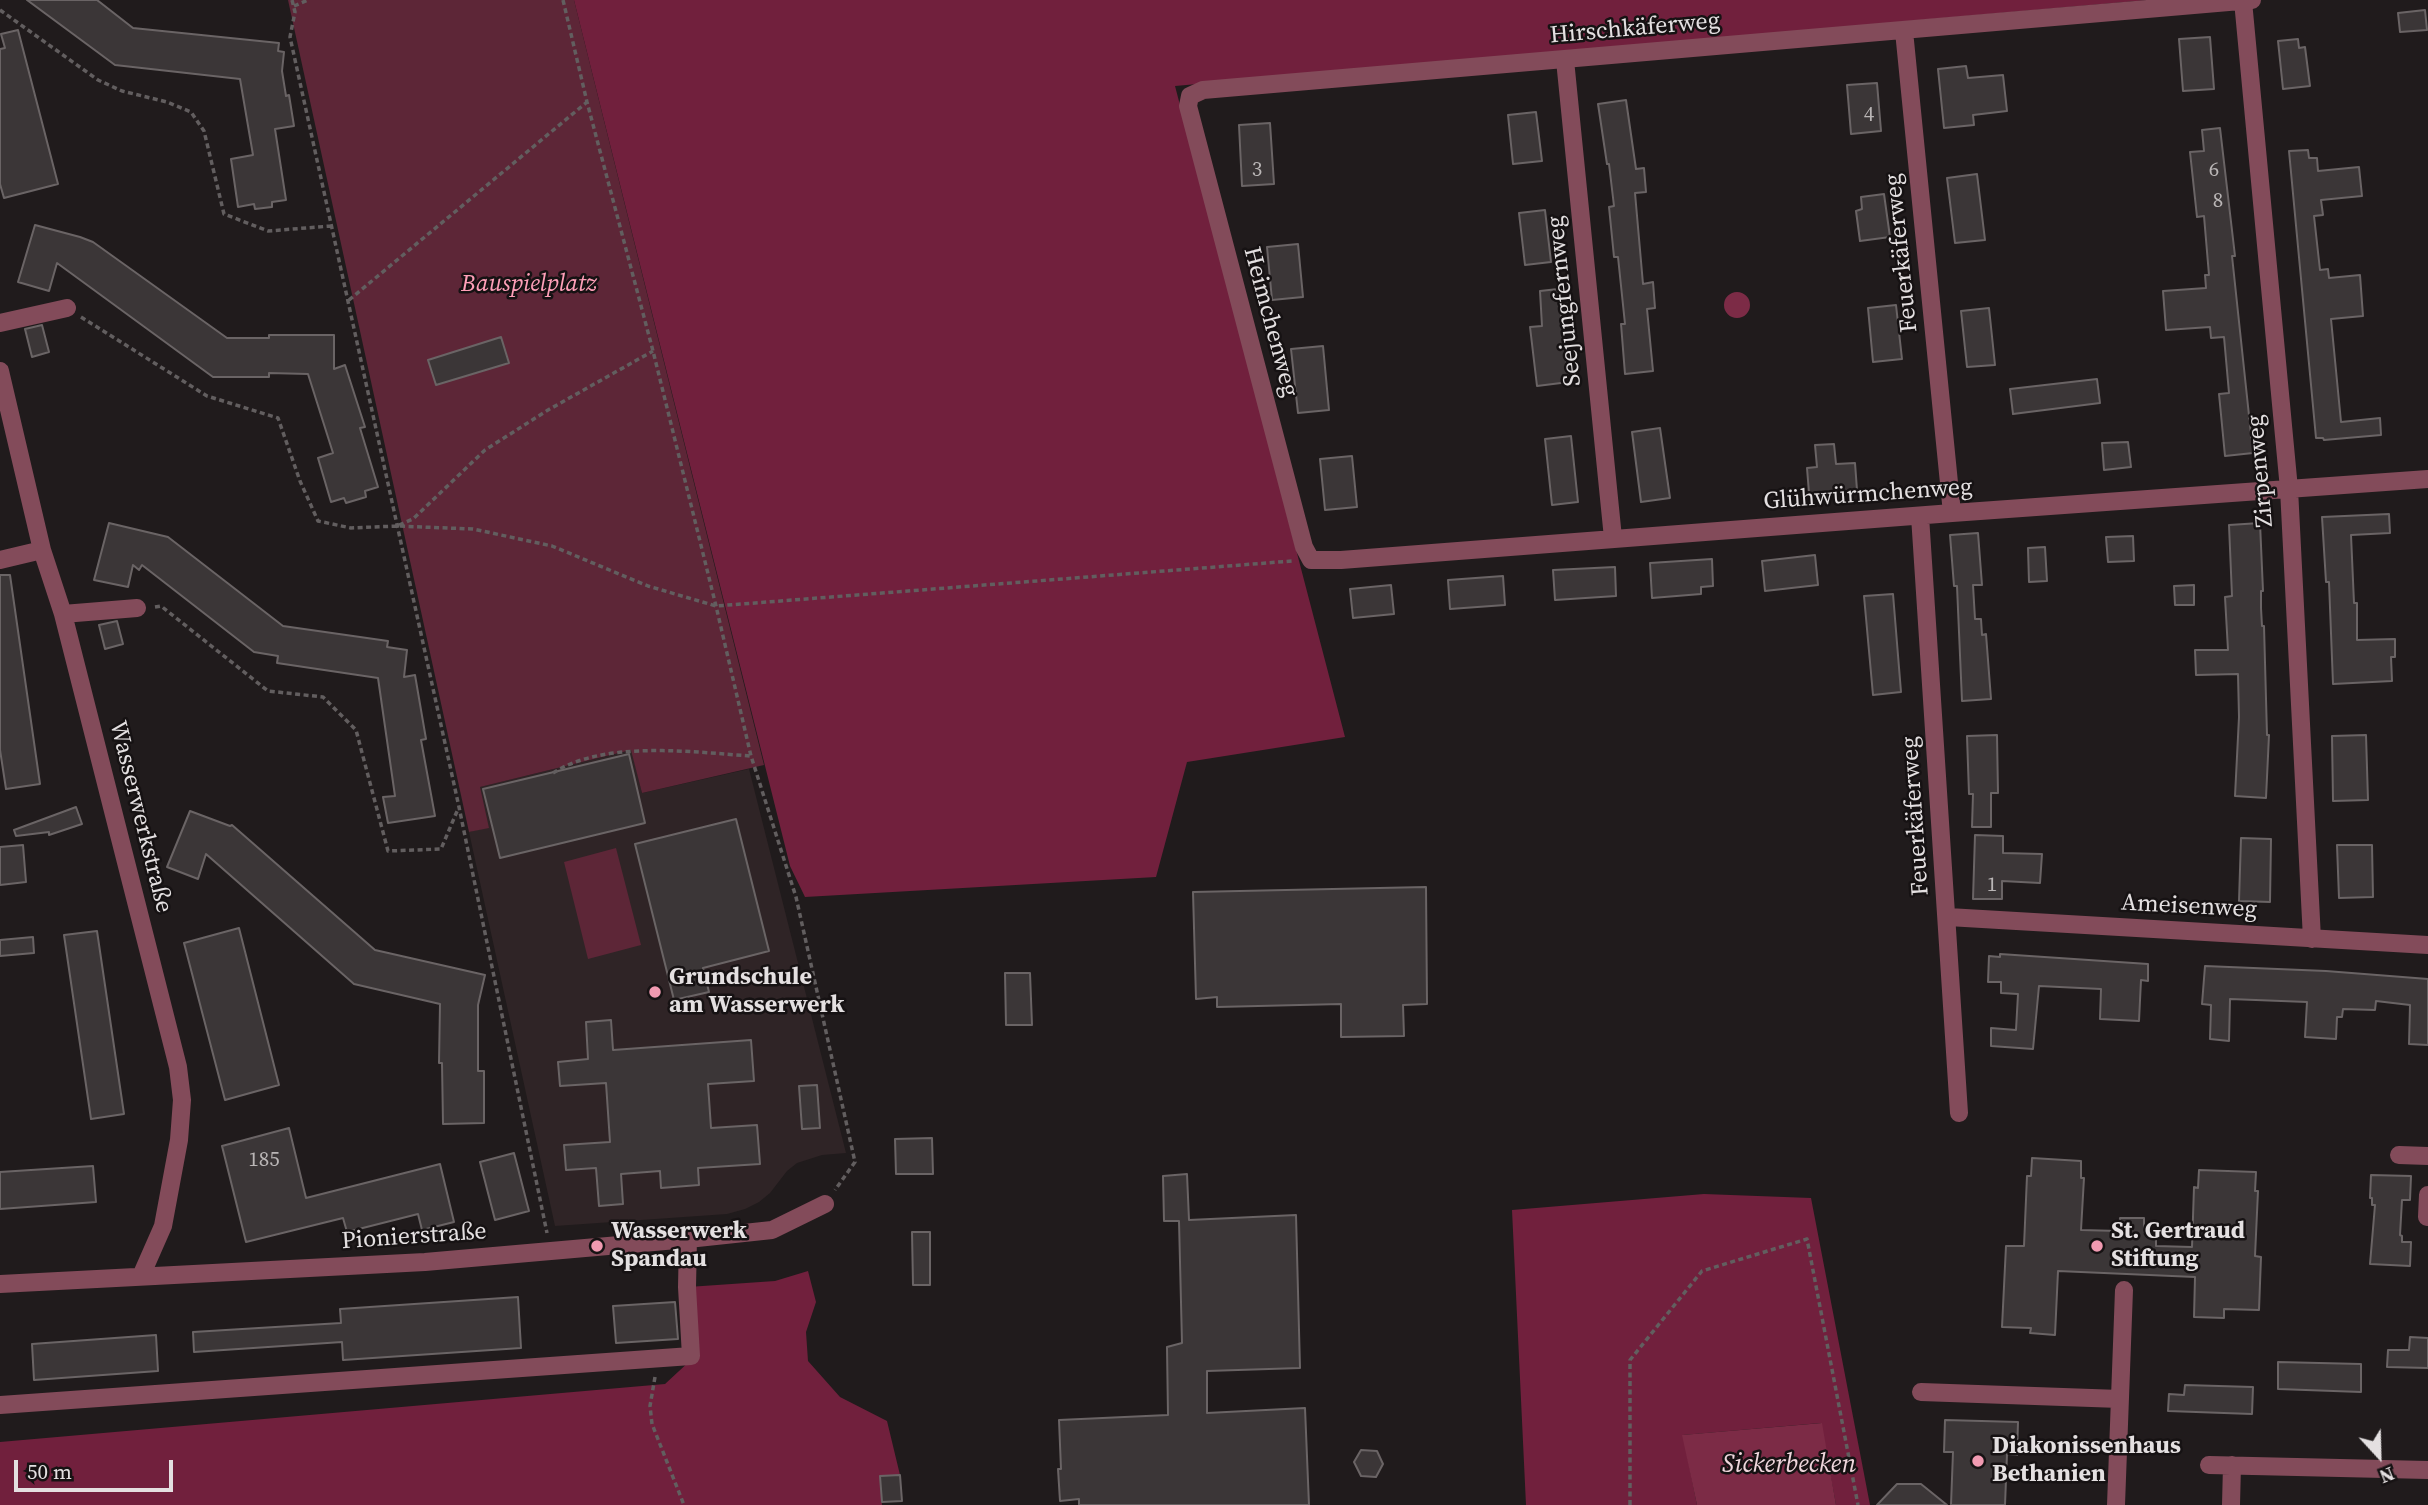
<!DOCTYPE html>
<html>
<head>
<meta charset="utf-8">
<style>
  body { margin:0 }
  #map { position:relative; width:2428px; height:1505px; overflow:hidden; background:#201b1c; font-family:"Source Serif 4",serif }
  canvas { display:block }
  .north { position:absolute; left:2344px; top:1421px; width:70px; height:70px; -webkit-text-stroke:5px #161213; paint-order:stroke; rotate:158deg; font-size:19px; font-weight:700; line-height:28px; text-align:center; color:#e4e0e1 }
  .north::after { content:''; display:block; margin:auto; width:24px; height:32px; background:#e4e0e1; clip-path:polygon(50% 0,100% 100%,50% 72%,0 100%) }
  .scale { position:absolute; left:14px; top:1460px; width:159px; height:32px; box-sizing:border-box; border:4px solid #e4e0e1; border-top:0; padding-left:9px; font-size:21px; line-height:24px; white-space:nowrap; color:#e4e0e1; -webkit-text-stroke:5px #161213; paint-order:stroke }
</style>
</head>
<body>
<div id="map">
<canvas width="2428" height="1505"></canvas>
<div class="north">N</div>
<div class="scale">50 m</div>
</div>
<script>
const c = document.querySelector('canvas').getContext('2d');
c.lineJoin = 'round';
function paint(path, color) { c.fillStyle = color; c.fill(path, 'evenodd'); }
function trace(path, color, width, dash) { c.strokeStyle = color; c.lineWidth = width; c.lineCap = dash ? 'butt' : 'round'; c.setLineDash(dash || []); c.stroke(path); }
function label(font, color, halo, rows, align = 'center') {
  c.font = font + ' "Source Serif 4",serif'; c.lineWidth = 5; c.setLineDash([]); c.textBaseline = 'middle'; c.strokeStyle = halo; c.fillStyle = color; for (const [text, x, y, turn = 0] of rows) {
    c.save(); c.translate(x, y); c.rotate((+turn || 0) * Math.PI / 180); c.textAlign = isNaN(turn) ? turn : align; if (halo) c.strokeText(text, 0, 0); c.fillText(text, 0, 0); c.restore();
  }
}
paint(new Path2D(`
  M632,750L642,793L749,769L846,1153L822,1155L797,1163L787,1171L770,1193L759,1202L745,1209L727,1214L555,1226L469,832L488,827L479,787Z`), '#2f2426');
paint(new Path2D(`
  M288,0H574L764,765L642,793L631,750L480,787L489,828L469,832Z
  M616,848L641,945L588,959L564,862Z`), '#5d2637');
paint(new Path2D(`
  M574,0H2148L1175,86L1345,737L1187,762L1156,877L805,897L790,866Z
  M1704,1194L1811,1198L1870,1505H1836L1821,1423L1683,1435L1697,1505H1526L1512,1210Z
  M808,1271L816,1302L806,1332L808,1361L840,1397L887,1421L900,1475L880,1477L882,1505H0V1442L665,1384L692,1359L688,1287L775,1281Z`), '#71203d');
paint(new Path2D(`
  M1724 305a13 13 0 1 1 26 0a13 13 0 1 1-26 0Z
  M1822,1423L1836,1505H1697L1682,1435Z`), '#7c2b46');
const building = new Path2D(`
  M27,0H97L133,28L279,43L278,51L284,52L282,71L286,96L289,95L294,126L275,129L286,200L272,202V207L255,209L254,204L238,207L231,159L253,155L240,79L115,65Z
  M2425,10L2427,30L2400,32L2398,13Z
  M18,30L58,184L4,198L0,184V49L5,48L1,34Z
  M2210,37L2214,89L2183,91L2179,39Z
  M2298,39L2299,48L2305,47L2310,86L2283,89L2278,41Z
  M1966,66L1968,78L2003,75L2007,111L1973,115L1974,125L1944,128L1938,69Z
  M1877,83L1881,131L1851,134L1847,85Z
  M1626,100L1636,169L1644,168L1646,192L1635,193L1643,284L1653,282L1655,308L1647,309L1653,371L1625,374L1621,324H1625L1618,257H1614L1609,207L1614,206L1609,164H1607L1598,104Z
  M1536,112L1542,161L1513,164L1508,115Z
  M1270,123L1274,184L1242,186L1239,125Z
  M2220,128L2235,256H2232L2253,453L2225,456L2219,394L2229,393L2224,337L2211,338L2210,327L2166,330L2163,291L2206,288L2205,275H2209L2204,216L2197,217L2190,152L2204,151L2202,130Z
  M2308,150L2309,158H2317L2318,171L2359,167L2362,196L2321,200L2323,215L2314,216L2320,270L2328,269L2329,278L2360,275L2363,316L2331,319L2341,422L2380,418L2381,435L2324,440L2323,438H2316L2289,151Z
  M1977,174L1985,240L1955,243L1947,178Z
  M1884,194L1890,237L1860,241L1856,211L1862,209L1861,197Z
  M1545,210L1551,262L1525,265L1519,213Z
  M35,225L80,237L93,242L227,338H269V335H334V369L345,365L365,427L360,428L378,487L365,491L366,497L346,503L344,498L331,502L318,458L333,453L308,374L269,373V377H213L57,263L49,291L18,282Z
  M1298,244L1303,297L1272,300L1267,247Z
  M1558,289L1569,382L1537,386L1530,327L1542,326L1540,291Z
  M1896,305L1902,359L1873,362L1868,308Z
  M1989,308L1995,365L1967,367L1961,311Z
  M42,325L49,352L32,357L25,329Z
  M501,337L509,363L436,385L428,360Z
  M1323,346L1329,410L1298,413L1291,349Z
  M2097,379L2100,403L2013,414L2010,389Z
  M1660,428L1670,498L1641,502L1632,432Z
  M1571,436L1578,502L1552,505L1545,439Z
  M2128,442L2131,467L2104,470L2102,443Z
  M1834,444L1836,464L1855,463L1857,490L1809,493L1807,468L1817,467L1815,445Z
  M1352,456L1357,507L1325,510L1320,459Z
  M2389,514L2390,533L2351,535L2354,603H2357V640L2395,639V657H2391L2392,681L2333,684L2329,582H2326L2322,517Z
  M109,523L168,537L283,626L388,641L387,647L407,650L404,677L415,675L426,739L421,740L435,816L388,823L383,797L395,796L378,678L277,663L278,656L254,652L142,565L139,570L133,565L128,587L94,580Z
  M2260,523L2263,591H2261V608L2262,626H2264L2267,735H2269L2266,798L2235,796L2239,717L2238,674L2196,675L2195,650H2228L2225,597L2232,596L2229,525Z
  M1978,533L1982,585H1973L1975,619H1981L1982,635L1986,634L1991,699L1962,701L1957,586H1954L1950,535Z
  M2133,536L2134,561L2108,562L2106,537Z
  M2045,547L2047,581L2029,582L2028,548Z
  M1815,555L1818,585L1765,591L1762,561Z
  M1712,559L1713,586L1701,587V594L1652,598L1650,563Z
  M1615,567L1616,596L1555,600L1553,570Z
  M0,575H10L40,784L6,789L0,750Z
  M1503,576L1505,605L1450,609L1448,580Z
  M1391,585L1394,614L1353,618L1350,589Z
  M2194,585V605H2175L2174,586Z
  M1893,594L1901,692L1873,695L1864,596Z
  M117,621L123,644L105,649L99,625Z
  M1997,735L1998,793H1991V827H1972L1973,794H1969L1967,736Z
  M2366,735L2368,800L2333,801L2332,736Z
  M629,754L645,823L500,858L483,789Z
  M76,807L82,824L49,835V832L16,836L14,830Z
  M190,811L230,826L232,825L375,950L485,975L478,1005V1071H484V1123L443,1124L442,1063H439L440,1004L354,984L206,854L198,879L167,867Z
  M736,819L769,951L703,968L709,992L674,1000L635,844Z
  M1975,835L2003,836V853L2042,854L2040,883L2002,881V899H1973Z
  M2241,838L2271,839L2270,902L2239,901Z
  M23,845L26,882L0,885V847Z
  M2337,845H2372L2373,897L2339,898Z
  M1426,887L1427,1004L1403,1005L1404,1036L1341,1037V1004L1217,1007V997L1196,999L1193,892Z
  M239,928L279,1085L225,1100L184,943Z
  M97,931L124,1114L91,1119L64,935Z
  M33,937L34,953L0,956V940Z
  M2000,954L2148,964V981L2141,980L2139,1021L2100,1019L2101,989L2039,986L2033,1049L1991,1046V1028L2016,1030L2018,994L2001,993V982H1988L1989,956L2000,957Z
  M2205,966L2326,971L2428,979V1045L2409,1044L2410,1005L2376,1001L2375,1010L2343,1009L2342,1017H2337L2336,1039L2305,1037L2307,1002L2230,999L2229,1041L2210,1039L2211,1005L2202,1004Z
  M1005,973H1030L1032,1025H1006Z
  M611,1020L613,1050L751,1040L754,1081L708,1084L711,1128L757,1125L760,1164L698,1168L699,1185L661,1188L660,1171L621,1174L623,1204L599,1206L596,1168L566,1170L564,1145L610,1142L606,1083L560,1086L558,1062L588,1059L586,1022Z
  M817,1085L820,1128L802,1129L799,1086Z
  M289,1128L306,1198L440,1164L454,1222L422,1230L418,1214L347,1232L343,1218L246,1242L222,1146Z
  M932,1138L933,1174H896L895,1139Z
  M514,1153L529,1211L495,1220L480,1162Z
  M2032,1158L2081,1161V1178H2084L2081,1230L2119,1231L2120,1218H2144V1232L2156,1233V1246L2192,1247L2194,1187L2198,1188L2199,1170L2256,1172L2255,1191H2258L2255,1256L2261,1257L2259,1310L2224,1309V1318L2194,1317L2195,1277L2058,1271L2055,1335L2030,1333L2031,1328L2002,1327L2006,1246H2024L2027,1176H2031Z
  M93,1166L96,1202L0,1209V1172Z
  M1187,1174L1189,1220L1296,1215L1300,1368L1207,1371V1413L1305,1408L1309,1505H1079V1499L1060,1501L1058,1469H1061L1059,1420L1168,1415L1167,1347L1182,1343L1179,1221H1164L1163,1176Z
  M2371,1175L2411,1176L2410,1200H2402L2400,1235L2402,1236V1242H2411L2410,1266L2370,1264L2375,1205H2372V1198H2370Z
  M912,1232H930V1285H913Z
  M518,1297L521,1348L343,1360L342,1342L194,1352L193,1332L341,1323L340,1309Z
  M675,1302L678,1339L616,1343L613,1306Z
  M156,1335L158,1371L34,1380L32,1344Z
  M2410,1337L2428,1338V1368L2387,1367L2388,1350H2409Z
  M2278,1362L2361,1364V1392L2278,1389Z
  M2185,1385L2253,1387L2252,1414L2168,1411L2169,1394L2184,1395Z
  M1945,1420L2018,1422L2017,1455L2007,1454L2005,1505H1951L1953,1452H1944Z
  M1361,1450L1377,1451L1383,1464L1376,1477L1361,1476L1354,1462Z
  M900,1475L902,1501L882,1502L880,1476Z
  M1897,1484H1921L1947,1505H1877Z`);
paint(building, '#3b3637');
trace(building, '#6a6465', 2);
trace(new Path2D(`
  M292,0L295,12L290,37L459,807L547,1233
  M563,0L587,102L653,351L716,606L751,756L796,897L855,1162L835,1190
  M294,6L308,0
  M0,10L98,80L122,91L167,102L191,112L204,131L224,214L268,231L331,226
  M349,300L587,102
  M81,317L207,396L278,418L300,481L318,521L351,528L397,526L473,529L552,546L648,586L716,606L1292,561
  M399,525L413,519L485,450L548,410L653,351
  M155,607L161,606L268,691L323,697L356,730L388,851L441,849L458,809
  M553,773C604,740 692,752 751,756
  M655,1377L650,1406L652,1424L684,1505
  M1630,1505V1360L1702,1271L1807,1239L1858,1505`), '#625e5f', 3.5, [5, 3.5]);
trace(new Path2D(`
  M2252,0L1203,90L1190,96L1188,106L1304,547L1311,560H1341L1952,513L2428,479
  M2243,1L2289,489L2312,939
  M1904,31L1952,513
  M1565,60L1613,538
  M0,323L67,308
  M0,371L42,550L63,614L178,1067L182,1100L179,1140L163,1226L141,1276
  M1920,516L1959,1113
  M0,560L42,550
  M63,614L137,608
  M1948,917L2428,945
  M2399,1155L2428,1156
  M2427,1217L2428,1195
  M0,1284L425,1262L688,1239L772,1230L825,1204
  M1921,1392L2120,1399
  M0,1405L691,1356L687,1287L688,1239
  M2209,1465L2428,1470
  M2116,1505L2124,1290
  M2231,1505L2232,1465`), '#834b5a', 18);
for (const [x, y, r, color] of [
  [655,992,7,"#f19ab1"],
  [597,1246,7,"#f19ab1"],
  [2097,1246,7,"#f19ab1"],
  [1978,1461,7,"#f19ab1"]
]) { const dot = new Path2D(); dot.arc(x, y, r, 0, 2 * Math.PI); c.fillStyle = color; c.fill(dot); trace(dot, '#161213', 2.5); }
label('21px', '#bab6b6', null, [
  ["4",1869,116],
  ["3",1257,171],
  ["6",2214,171],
  ["8",2218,202],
  ["1",1992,886],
  ["185",264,1161]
]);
label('24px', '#e4e0e1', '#161213', [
  ["Hirschkäferweg",1635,29,-5],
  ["Feuerkäferweg",1902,253,-96],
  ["Seejungfernweg",1565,301,-96],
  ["Heimchenweg",1270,322,75],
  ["Zirpenweg",2261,471,-95],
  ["Glühwürmchenweg",1868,495,-4],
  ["Feuerkäferweg",1916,816,-94],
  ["Wasserwerkstraße",140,817,76],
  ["Ameisenweg",2189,907,3],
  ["Pionierstraße",414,1237,-4]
]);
label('italic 24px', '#ffa0b9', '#161213', [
  ["Bauspielplatz",529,285]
]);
label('bold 24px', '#e4e0e1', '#161213', [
  ["Grundschule",669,978],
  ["am Wasserwerk",669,1006],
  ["Wasserwerk",611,1232],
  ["Spandau",611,1260],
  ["St. Gertraud",2111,1232],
  ["Stiftung",2111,1260],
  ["Diakonissenhaus",1992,1447],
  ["Bethanien",1992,1475]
], 'left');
label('italic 26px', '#efd6dc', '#161213', [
  ["Sickerbecken",1789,1465]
]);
</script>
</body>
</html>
